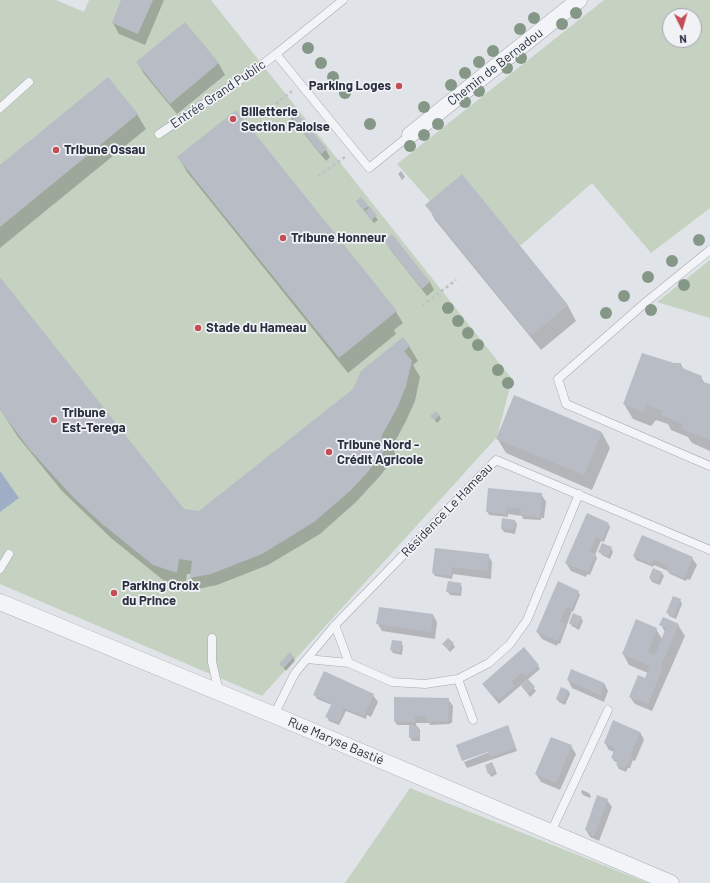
<!DOCTYPE html>
<html>
<head>
<meta charset="utf-8">
<style>
  body { margin:0 }
  #map { position:relative; width:710px; height:883px; overflow:hidden; background:#e0e3e8; font-family:Barlow,sans-serif }
  canvas { display:block }
  .north { position:absolute; left:662px; top:8px; width:40px; height:40px; box-sizing:border-box; background:#f0f2f6; border:1px solid #a1a4ad; border-radius:50%; rotate:175deg; font-size:11px; font-weight:700; line-height:16px; text-align:center; color:#2a303f }
  .north::after { content:''; display:block; margin:auto; width:14px; height:18px; background:#c54d55; clip-path:polygon(50% 0,100% 100%,50% 72%,0 100%) }
</style>
</head>
<body>
<div id="map">
<canvas width="710" height="883"></canvas>
<div class="north">N</div>
</div>
<script>
const c = document.querySelector('canvas').getContext('2d');
c.lineJoin = 'round';
function paint(path, color) { c.fillStyle = color; c.fill(path, 'evenodd'); }
function trace(path, color, width, dash) { c.strokeStyle = color; c.lineWidth = width; c.lineCap = dash ? 'butt' : 'round'; c.setLineDash(dash || []); c.stroke(path); }
function label(font, color, halo, rows, align = 'center') {
  c.font = font + ' Barlow,sans-serif'; c.lineWidth = 3.5; c.setLineDash([]); c.textBaseline = 'middle'; c.strokeStyle = halo; c.fillStyle = color; for (const [text, x, y, turn = 0] of rows) {
    c.save(); c.translate(x, y); c.rotate((+turn || 0) * Math.PI / 180); c.textAlign = isNaN(turn) ? turn : align; if (halo) c.strokeText(text, 0, 0); c.fillText(text, 0, 0); c.restore();
  }
}
paint(new Path2D(`
  M0,0H56L84,12L89,0H211L512,379L497,437L262,696L0,584Z
  M604,0H710V208L651,253L592,183L520,246L430,201L397,164ZM670,16H694V40H670Z
  M710,260V318L657,302Z
  M410,788L648,883H345Z`), '#c5d2c2');
paint(new Path2D(`
  M0,471L19,498L0,512Z`), '#9eaec6');
paint(new Path2D(`
  M122,0H164L145,45L119,34L113,23Z
  M185,23L219,64L225,75L177,114L144,74L138,63Z
  M284,109L326,150L330,157L326,161L297,125L296,126Z
  M236,112L396,312L403,323L394,330L396,334L348,373L187,172L179,158Z
  M137,114L146,129L0,248V166Z
  M401,171L405,177L402,180L398,174Z
  M462,176L568,306L576,321L541,350L435,220L427,205Z
  M359,204L368,206L378,220L374,223Z
  M386,241L430,282L434,290L427,296L390,249Z
  M0,279L184,510L199,512L409,346L418,361L413,365L420,377L415,401L406,421L392,447L396,455L380,476L356,502L320,534L268,565L217,585L198,589L191,578L192,574H187L185,587L163,580L111,538L62,491L18,437L0,409Z
  M673,364H681L684,370L701,377L705,384L710,385V451L692,443L688,437L671,430L668,424L656,420L651,426L633,419L624,404Z
  M439,415L441,419L437,423L432,416Z
  M602,433L610,448L592,490L506,453L497,438Z
  M541,494L546,502L544,518H541V520L523,519L522,516L508,514V517L489,515L487,511Z
  M515,521L517,524L515,534L504,532L502,529Z
  M608,524L610,527L604,542L601,541L595,555L597,558L590,575L587,574L586,577L571,571L566,563Z
  M611,548L613,552L610,559L602,555L600,552Z
  M488,555L492,562L491,579L453,574L452,579L435,576L433,573Z
  M634,556L692,558L697,565L690,580L687,579L686,581L670,574L668,571L654,565L653,567L636,560Z
  M662,573L664,576L660,585L652,582L650,578Z
  M460,584L462,587L461,596L450,595L448,592Z
  M578,592L580,595L573,612L572,611L560,644L558,643L557,646L542,639L537,632Z
  M680,600L682,604L676,619L669,616L668,613Z
  M433,615L437,622L435,639L382,631L378,624Z
  M581,618L583,621L579,630L572,626L570,623Z
  M661,625H678L685,636L652,711L635,704L630,697L645,679L648,673L629,665L623,654L656,629L662,639L665,632Z
  M401,642L403,646L402,655L393,653L391,650Z
  M443,644H453L455,647L450,652Z
  M293,657L295,661L286,671L281,664Z
  M538,666L540,669L499,704L488,691L484,684Z
  M572,670L604,683L608,691L604,702L572,688L568,680Z
  M528,681L536,691L530,697L522,686Z
  M568,690L570,694L565,705L559,702L557,699Z
  M315,695H373L378,702L371,717L367,715L366,719L346,711L339,725L329,721L327,717L332,705L317,699Z
  M448,699L453,706L452,723H450V724L430,725L429,723H416V727H418L420,730V741H412L410,737V725H397L395,721Z
  M507,726L511,734L517,751L467,768L464,762L510,744Z
  M640,732L644,740L635,761L633,760L630,768H628L626,772L619,769L617,765L618,763L614,761L612,757L614,752L609,750L605,743Z
  M571,746L576,754L560,790L541,782L536,774Z
  M494,767L497,774L491,777L489,773Z
  M582,790L589,793L591,796L590,798L583,795L581,792Z
  M607,800L612,807L599,841L590,837L586,830Z`), '#0003');
paint(new Path2D(`
  M121,0H153L138,34L112,23Z
  M185,22L219,63L170,104L136,62Z
  M108,77L138,114L0,227V165Z
  M289,104L327,149L321,154L292,118L291,119L283,109Z
  M236,110L397,311L339,358L177,157Z
  M462,174L568,305L531,336L425,205Z
  M361,197L369,206L363,210L356,201Z
  M370,207L377,216L371,220L365,211Z
  M392,234L430,282L422,289L384,241Z
  M0,277L184,509L199,511L353,389L361,371L403,337L410,346L404,351L412,361L406,386L398,406L381,437L390,443L366,474L350,491L336,503L314,522L262,554L211,574L190,578L192,561L179,559L177,573L153,565L101,523L73,497L30,450L0,410Z
  M642,353L674,363H681L680,367L702,376L700,381L710,384V440L682,429L683,424L661,415L663,411L647,405L643,412L623,404Z
  M514,395L602,432L584,475L496,439Z
  M436,411L440,415L435,420L430,416Z
  M488,488L542,493L540,517L520,515L521,509L507,507L506,514L486,512Z
  M587,513L609,523L602,540L596,537L590,551L596,554L588,572L565,563Z
  M502,518L515,520L514,530L501,529Z
  M642,535L693,557L684,578L667,571L668,566L654,559L651,564L633,556Z
  M602,543L612,547L608,556L598,552Z
  M435,548L489,554L487,571L452,567L451,576L432,573Z
  M653,568L662,572L658,582L649,578Z
  M448,581L461,583L460,593L446,592Z
  M558,581L579,591L571,609L566,607L560,622L565,624L558,641L536,632Z
  M673,596L681,599L674,616L666,613Z
  M379,607L433,614L431,632L376,624Z
  M573,613L582,617L577,627L569,623Z
  M663,617L679,624L661,666L663,667L648,704L629,697L638,675L645,678L650,666L622,654L636,619L657,628L648,652L655,655L666,628L659,625Z
  M448,638L454,643L448,649L442,644Z
  M392,640L402,641L400,652L390,650Z
  M524,647L539,665L526,676L522,672L511,682L515,686L499,699L496,696L494,697L482,684Z
  M290,652L294,657L284,668L279,664Z
  M571,669L604,683L600,695L567,680Z
  M324,671L374,694L364,716L344,708L338,722L325,717L332,703L313,695Z
  M528,679L535,687L528,694L521,686Z
  M561,687L568,690L563,702L556,699Z
  M394,697L449,698L448,721L427,722V716H415V722H394Z
  M613,720L640,732L631,754L632,755L628,765H626L624,769L616,765L618,761L611,758L615,748L604,743Z
  M409,725L418,726L419,737L409,738Z
  M508,725L516,748L490,757L488,752L462,761L456,745Z
  M551,737L572,745L556,783L535,774Z
  M492,762L496,771L488,774L485,765Z
  M597,795L608,799L594,836L591,835L592,833L585,830Z`), '#b8bcc5');
const lane = new Path2D(`
  M343,0L276,54L369,168L410,135
  M0,108L29,82
  M159,134L262,65L276,54
  M710,250L646,302L558,379L566,404L710,466
  M0,569L9,554
  M335,625L349,663
  M212,638V662L219,692
  M307,659L349,663L392,682L425,684L458,679L489,663L510,644L527,620L579,494
  M458,679L473,720
  M274,715L295,673L335,625L496,460L710,550
  M551,832L608,710`);
const street = new Path2D(`
  M410,135L579,0
  M0,602L274,715L671,883`);
trace(lane, '#a6aab2', 9);
trace(street, '#a6aab2', 17);
trace(new Path2D(`
  M266,111L292,91
  M318,176L345,157
  M422,306L456,280`), '#bfc1c7', 2.5, [3, 3]);
trace(lane, '#f3f4f7', 8);
trace(street, '#f3f4f7', 16);
c.fillStyle = '#859887';
for (const [x, y] of [
  [576,13],
  [534,18],
  [562,24],
  [520,29],
  [308,48],
  [493,51],
  [521,58],
  [479,62],
  [321,63],
  [507,68],
  [465,73],
  [333,77],
  [451,85],
  [479,91],
  [345,93],
  [465,102],
  [424,107],
  [370,124],
  [438,124],
  [424,135],
  [410,146],
  [699,240],
  [672,261],
  [648,277],
  [684,285],
  [624,296],
  [448,308],
  [651,310],
  [606,313],
  [458,321],
  [468,333],
  [478,345],
  [498,370],
  [508,383]
]) { c.beginPath(); c.arc(x, y, 6, 0, 2 * Math.PI); c.fill(); }
for (const [x, y, r, color] of [
  [399,86,4,"#c54d55"],
  [233,119,4,"#c54d55"],
  [56,150,4,"#c54d55"],
  [283,238,4,"#c54d55"],
  [198,328,4,"#c54d55"],
  [54,420,4,"#c54d55"],
  [329,452,4,"#c54d55"],
  [114,593,4,"#c54d55"]
]) { const dot = new Path2D(); dot.arc(x, y, r, 0, 2 * Math.PI); c.fillStyle = color; c.fill(dot); trace(dot, '#f0f2f6', 1.5); }
label('13px', '#2a303f', '#f0f2f6', [
  ["Chemin de Bernadou",495,67,-38],
  ["Entrée Grand Public",218,94,-34],
  ["Résidence Le Hameau",447,510,-46],
  ["Rue Maryse Bastié",336,741,23]
]);
label('bold 13px', '#2a303f', '#f0f2f6', [
  ["Parking Loges",391,86,"right"],
  ["Billetterie",241,112],
  ["Section Paloise",241,127],
  ["Tribune Ossau",64,150],
  ["Tribune Honneur",291,238],
  ["Stade du Hameau",206,328],
  ["Tribune",62,413],
  ["Est-Terega",62,428],
  ["Tribune Nord -",337,445],
  ["Crédit Agricole",337,460],
  ["Parking Croix",122,586],
  ["du Prince",122,601]
], 'left');
</script>
</body>
</html>
